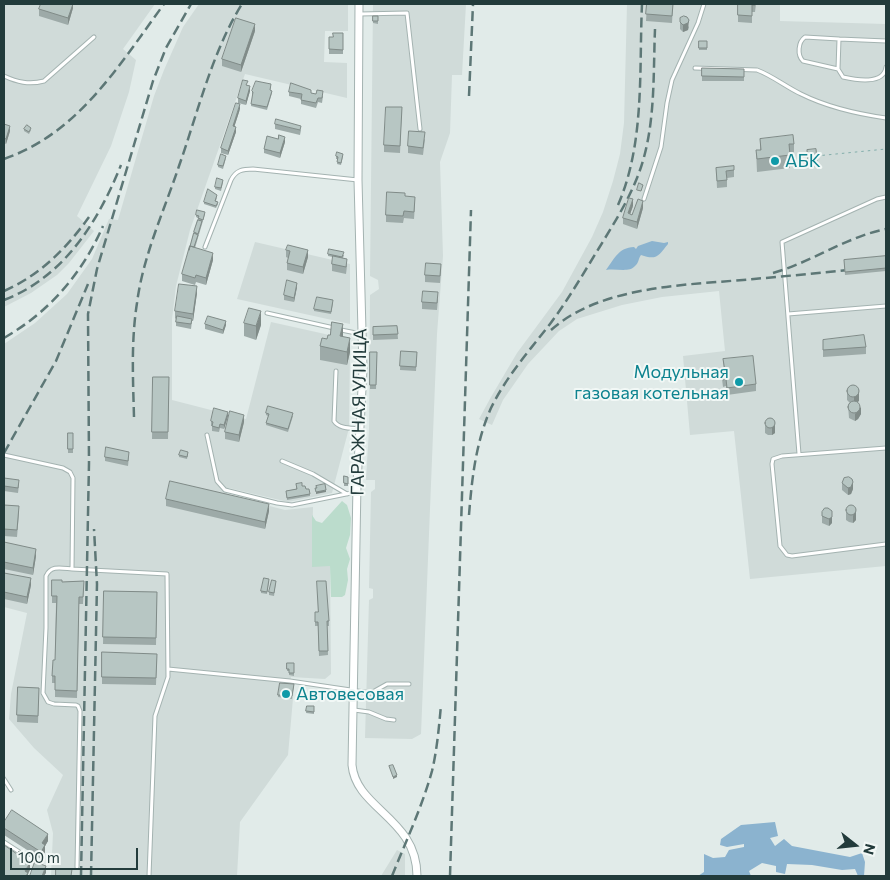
<!DOCTYPE html>
<html>
<head>
<meta charset="utf-8">
<style>
  body { margin:0 }
  #map { position:relative; width:890px; height:880px; overflow:hidden; background:#e1ebe9; font-family:Commissioner,sans-serif }
  canvas { display:block }
  .frame { position:absolute; inset:0; border:5px solid #223b3b; pointer-events:none }
  .north { position:absolute; left:830px; top:820px; width:50px; height:50px; -webkit-text-stroke:4px #f2f8f6; paint-order:stroke; rotate:106deg; font-size:14px; font-weight:700; line-height:20px; text-align:center; color:#223b3b }
  .north::after { content:''; display:block; margin:auto; width:18px; height:22px; background:#223b3b; clip-path:polygon(50% 0,100% 100%,50% 72%,0 100%) }
  .scale { position:absolute; left:10px; top:848px; width:128px; height:22px; box-sizing:border-box; border:2px solid #223b3b; border-top:0; padding-left:6px; font-size:15px; line-height:18px; white-space:nowrap; color:#223b3b; -webkit-text-stroke:4px #f2f8f6; paint-order:stroke }
</style>
</head>
<body>
<div id="map">
<canvas width="890" height="880"></canvas>
<div class="frame"></div>
<div class="north">N</div>
<div class="scale">100 m</div>
</div>
<script>
const c = document.querySelector('canvas').getContext('2d');
c.lineJoin = 'round';
function paint(path, color) { c.fillStyle = color; c.fill(path, 'evenodd'); }
function trace(path, color, width, dash) { c.strokeStyle = color; c.lineWidth = width; c.lineCap = dash ? 'butt' : 'round'; c.setLineDash(dash || []); c.stroke(path); }
function label(font, color, halo, rows, align = 'center') {
  c.font = font + ' Commissioner,sans-serif'; c.lineWidth = 4; c.setLineDash([]); c.textBaseline = 'middle'; c.strokeStyle = halo; c.fillStyle = color; for (const [text, x, y, turn = 0] of rows) {
    c.save(); c.translate(x, y); c.rotate((+turn || 0) * Math.PI / 180); c.textAlign = isNaN(turn) ? turn : align; if (halo) c.strokeText(text, 0, 0); c.fillText(text, 0, 0); c.restore();
  }
}
paint(new Path2D(`
  M4,4H155L123,49L136,60L129,92L111,146L77,216L94,231L69,263L57,275L31,293L4,307Z
  M199,4H348V31H325L324,62L347,63V98L245,74L190,230L176,286L172,319V400L246,419L271,322L343,338L350,352L349,428L332,493L288,502L229,488L227,495L285,510L313,507L312,566H330L331,674L325,679L291,677L289,686L294,687L288,755L240,822L237,876H51L53,833L47,810L63,775L34,748L9,719L11,694L27,613L4,607V344L35,323L67,294L92,259L109,219L118,220L154,96L164,70L183,27Z
  M373,4H466L462,75H452L450,133L440,162L443,256L437,334L421,734L412,739L365,738L369,600L373,598V589L369,588L371,492L375,489V480H366L369,429L370,295L379,289L378,280L370,276Z
  M627,4H780V21L886,24V566L750,579L734,431L690,435L683,356L725,351L719,291L662,297L622,305L577,319L559,331L528,364L503,400L492,425L479,419L491,397L517,353L562,292L592,237L603,212L613,181L620,154L624,123Z
  M255,242L350,264V324L237,299Z
  M397,850L405,854V876H381Z`), '#d0dbd9');
paint(new Path2D(`
  M342,501L347,505L351,518L350,535L346,548L350,559L347,569L348,580L345,595L342,597H331L330,566L312,567V515L316,521L322,523Z`), '#bbdccc');
paint(new Path2D(`
  M652,241L664,243L668,242V244C659,255 657,261 641,255C638,259 639,263 635,266C629,273 616,268 606,270C615,258 618,248 634,247L636,249L638,246Z
  M775,822L778,836L770,838L775,846L784,839L792,846L850,857L862,853L865,862L864,876H858L855,869L842,870L812,865L787,864L785,874L776,872V866L762,863L749,871L751,876H698L704,872V854L713,858L725,857L729,850L744,847V844L727,847L720,845L721,839L741,825Z`), '#8bb3cf');
const lane = new Path2D(`
  M360,14L407,13L420,129
  M886,41L839,39L838,69L843,77C856,80 884,85 886,67
  M695,68L757,70C773,76 786,87 801,94C827,107 858,114 886,118
  M838,69L803,61C797,55 798,42 805,37L839,39
  M4,76C17,82 29,85 44,81L94,37
  M644,199L661,147L667,103L672,80L698,23L704,4
  M205,247L231,180C236,170 243,169 253,169L358,180
  M267,313L334,328
  M788,314L886,306
  M341,330L361,334
  M336,371L334,421C339,429 351,428 360,429
  M207,435L217,481L225,490L277,503L292,505L356,492
  M886,448L782,456L773,459L772,464L780,546L787,555L792,556L886,544
  M799,454L782,242L877,199L886,197
  M4,455L63,468L70,472L73,478L72,569L167,574L168,677L155,716L149,876
  M282,461L313,474L347,494
  M72,569C61,568 51,565 46,576V628L43,693L48,702L54,704L76,705L78,706L80,711L77,867
  M168,669L290,681L371,693L387,684H409
  M354,710L369,712L386,719L394,720
  M4,779L11,790
  M4,842L35,862`);
const street = new Path2D(`
  M359,4L358,180L363,369L357,484L352,765C356,809 417,818 417,876`);
trace(lane, '#a4b3b1', 5);
trace(street, '#a4b3b1', 9);
trace(new Path2D(`
  M816,156L886,149`), '#83aeab', 1, [2.5, 4]);
trace(lane, '#fff', 3);
trace(street, '#fff', 7);
trace(new Path2D(`
  M469,96L473,4
  M4,159C79,133 119,65 164,4
  M618,205C645,143 639,70 642,4
  M773,273C812,262 846,237 886,229
  M4,291C40,275 66,249 89,217
  M4,300C64,277 98,222 121,165
  M551,330C601,285 689,285 754,279C798,275 842,271 886,266
  M4,338C49,312 82,274 103,226
  M134,417C133,379 131,341 137,303C143,256 164,211 179,166C198,112 212,52 242,4
  M4,453L56,361L88,284
  M469,515C472,477 476,442 491,408C506,377 529,351 550,324C568,300 583,274 599,248C613,225 627,203 637,178C656,131 653,78 655,29
  M81,876L89,463L88,314L97,269L153,81L166,48L191,4
  M91,876L97,584L94,529
  M392,876C406,841 422,807 432,771C437,750 439,727 441,705
  M450,876L471,210`), '#5d7776', 2.5, [10, 5]);
paint(new Path2D(`
  M73,4V8L68,25L39,16V9Z
  M647,4H673L672,23L646,21Z
  M738,4H756L755,12H752V23L738,22Z
  M373,16H378V24L373,23Z
  M680,18L689,27L688,30L683,32L680,29Z
  M255,31L241,72L222,66V59Z
  M343,33V54H329V49L333,37Z
  M699,41H707V50H699Z
  M702,68L744,69V81H702Z
  M248,85L250,91L246,105L238,103V98Z
  M271,87L270,90L272,93L267,110L251,106L253,94H252V91Z
  M289,92L311,93L323,96L322,103L318,102L316,108L301,104V99L289,96Z
  M402,107L400,153L384,152V145Z
  M240,109L234,127L236,132L228,155L221,153V148Z
  M4,124L10,131L6,144L4,143Z
  M275,124L301,130L300,135L275,129Z
  M24,129L31,130L29,134L24,131Z
  M425,139L423,155L408,153V146Z
  M760,139L794,144V158H790V168L757,172L756,150H760Z
  M285,142L280,158L264,153V149Z
  M816,149L817,166L808,167L807,154Z
  M336,156H343L341,165L337,164L338,159H336Z
  M226,158L223,169L218,167V165Z
  M734,166V177L727,178V187L717,188L716,168Z
  M223,182L221,191L215,189V187Z
  M405,196L415,204L414,219L404,218L403,223L386,222V215Z
  M217,197L216,201L218,204L216,208L204,204V202Z
  M633,206L630,214L632,215L643,208L637,229L623,224V218Z
  M205,214L195,248L213,260L206,285L196,282L195,285L182,281V274L198,218L196,217V215Z
  M286,250L308,257L303,274L287,270V263L288,258L286,257Z
  M328,254L344,255L343,258L347,266L346,274L332,271V264L333,257L328,256Z
  M886,256V271L845,275L844,260Z
  M441,271L440,283L425,282V275Z
  M297,287L294,302L284,300V295Z
  M197,293L193,321H192L191,329L176,326V319L175,318V311Z
  M438,299L437,310L422,309V302Z
  M333,303L331,314L314,311V309Z
  M244,323L261,325L256,340L244,336Z
  M205,324L226,325L223,334L205,329Z
  M397,326L398,339L373,340V327Z
  M343,337L350,352L347,365L320,360V346L327,339Z
  M823,340L866,347V354L823,357Z
  M401,351L417,352L416,371L400,370Z
  M370,352H377L376,389H370Z
  M723,359L756,384V391L727,395L726,386L723,387L722,379V372L724,371Z
  M153,377H169L168,439H152Z
  M847,389L859,401L857,402L861,414L858,419L855,421L849,418L848,405L850,403L847,400Z
  M266,413L293,416L288,432L266,425L268,416L266,415Z
  M228,416L224,429L220,428L219,432L212,431V426H211V421Z
  M244,422L239,442L225,439V432Z
  M765,422L775,428V433L772,435H768L765,433Z
  M68,433H73V453H68Z
  M188,454L187,459L179,457V455Z
  M129,456L128,466L105,461V457Z
  M344,476L348,477V486H344Z
  M4,481L19,485L18,493L4,491Z
  M842,483L853,489L851,494L848,495L842,490Z
  M296,484L302,486L306,489L310,494V496L287,500L286,491L296,489Z
  M166,499L269,511L265,529L166,506Z
  M4,505L19,513L17,537L4,536Z
  M846,509L856,515V520L853,523L849,522L846,520Z
  M822,512L832,518V523L829,526L822,523Z
  M4,542L36,556L33,575L4,569Z
  M4,573L31,585L27,604L4,599Z
  M52,580L62,582L84,581L83,604H79L77,698L55,697V683H52V676L55,660L56,603H52Z
  M269,581L267,594L261,593V591Z
  M276,581L274,596L269,595V592Z
  M104,591L157,592L156,645L103,644Z
  M315,617L329,621V626H327L328,655L319,656L318,626H315Z
  M157,654L156,685L102,684V677Z
  M287,663H294V676L289,675V671H287Z
  M280,683L294,684L292,699L278,697Z
  M18,687L39,688L38,723L17,722Z
  M307,706H314V714L306,713Z
  M4,822L48,841L45,846V852L41,859L4,835Z`), '#9daaa8');
paint(new Path2D(`
  M73,4V8L68,25V18Z
  M689,20L688,30L683,32V25Z
  M255,24V31L241,72V65Z
  M250,86V91L246,105V101Z
  M240,104V109L233,131V126Z
  M10,126V131L6,144V139Z
  M236,127V132L228,155V151Z
  M285,137V142L280,158V153Z
  M633,199V206L628,220V213Z
  M643,201V208L637,229V222Z
  M308,250V257L303,274V267Z
  M213,253V260L206,285V278Z
  M297,283V287L294,302V298Z
  M197,286V293L193,321V314Z
  M261,311V325L256,340V326Z
  M226,321V325L223,334V330Z
  M343,324V338L340,336Z
  M350,338V352L347,365V352Z
  M859,388V401L854,404V397Z
  M861,407V414L858,419L855,421V414Z
  M228,412V416L224,429V425Z
  M244,415V422L239,442V435Z
  M775,421V433L772,435V428Z
  M853,482V489L851,494L848,495V488Z
  M326,490V492L316,494V492Z
  M269,504V511L265,529V522Z
  M856,508V520L853,523V516Z
  M832,511V523L829,526V519Z
  M36,549V556L33,575V568Z
  M31,578V585L27,604V597Z
  M397,775V777L393,779V777Z
  M48,834V841L45,846V852L41,859L42,843Z
  M30,863V870L28,874V876H25V871Z
  M46,866V873L44,876H42Z`), '#808b88');
const building = new Path2D(`
  M41,4H73L68,18L39,9Z
  M647,4H673L672,16L646,14Z
  M738,4H755V5H752V16L738,15Z
  M373,16H378V21H373Z
  M684,16L687,17L689,20L688,23L683,25L680,22V18Z
  M236,18L255,24L241,65L222,59Z
  M333,33H343V50L329,49V37H333Z
  M699,41H707V48H699Z
  M702,68L744,69V77L702,76Z
  M243,80L248,81L246,85L250,86L246,101L238,98Z
  M256,81L271,84L270,90L272,91L267,107L251,104L253,92L252,91Z
  M291,83L311,90V93L316,94L317,90L323,91L322,98H318L316,103L301,100L302,94L289,92Z
  M236,103L240,104L233,126L236,127L228,151L221,148Z
  M386,107H402L400,146L384,145Z
  M276,119L301,126L300,130L275,124Z
  M4,124L10,126L6,139L4,138Z
  M27,125L31,128L29,132L24,129Z
  M409,131L425,132L423,148L408,146Z
  M279,135L285,137L280,153L264,149L267,136L278,139Z
  M793,135L794,144H789L790,155L757,159L756,150H761L760,139Z
  M816,149L817,162H808L807,150Z
  M337,152L343,154L341,163L337,162L338,157L336,156Z
  M221,154L226,156L223,166L218,165Z
  M734,166V170L726,171L727,180L717,181L716,168Z
  M217,178L223,180L221,188L215,187Z
  M639,183L643,185L641,191L637,190Z
  M208,189L217,195L215,201L218,202L216,206L204,202Z
  M387,192L405,193V196L415,197L414,212L404,211L403,216L386,215Z
  M629,198L633,199L628,213L632,215L638,199L643,201L637,222L623,218Z
  M197,210L205,212L203,220L198,218L199,216L196,215Z
  M198,220L202,221L198,234L194,232Z
  M194,233L198,235L194,247L190,246L189,250Z
  M288,245L308,250L303,267L287,263L290,251L286,250Z
  M190,246L213,253L206,278L196,275L195,278L182,274Z
  M329,249L344,252L342,257L328,254Z
  M333,256L347,259L346,267L332,264Z
  M886,256V268L845,272L844,260Z
  M426,263L441,264L440,276L425,275Z
  M287,280L297,283L294,298L284,295Z
  M179,284L197,286L193,314L175,311Z
  M423,291L438,292L437,303L422,302Z
  M317,297L333,300L331,312L314,309Z
  M249,308L261,311L256,326L244,323Z
  M177,316L192,319L191,324L176,322Z
  M208,316L226,321L223,330L205,324Z
  M332,322L343,324L340,336L350,338L347,352L320,346L322,338L327,339L328,335H330Z
  M397,326L398,334L373,335V327Z
  M864,335L866,347L823,350V340Z
  M401,351L417,352L416,367L400,366Z
  M370,352H377L376,385H370Z
  M753,356L756,384L727,388L726,379L723,380L722,372L725,371L723,359Z
  M153,377H169L168,432H152Z
  M847 391a6 6 0 1 1 12 0a6 6 0 1 1-12 0Z
  M848 407a6 6 0 1 1 12 0a6 6 0 1 1-12 0Z
  M268,406L293,413L288,429L266,423L269,414L266,413Z
  M214,408L228,412L224,425L220,424L219,428L212,426L213,422L211,421Z
  M230,411L244,415L239,435L225,432Z
  M765 423a5 5 0 1 1 10 0a5 5 0 1 1-10 0Z
  M68,433H73V449H68Z
  M106,447L129,452L128,461L105,457Z
  M181,450L188,452L187,457L179,455Z
  M344,476L348,477V484L344,483Z
  M849,477L852,479L853,482L851,487L848,488L842,483L844,478Z
  M4,478L19,480L18,488L4,486Z
  M170,481L269,504L265,522L166,499Z
  M302,483V486H305L306,489H309L310,494L287,498L286,491L297,489L296,484Z
  M325,484L326,490L316,492L315,488H317L316,486Z
  M846 510a5 5 0 1 1 10 0a5 5 0 1 1-10 0Z
  M4,505L19,506L17,530L4,529Z
  M825,508H828L832,511V517L829,519L822,516V512Z
  M4,542L36,549L33,568L4,562Z
  M4,573L31,578L27,597L4,592Z
  M264,578L269,579L267,592L261,591Z
  M52,580H62V582L84,581L83,597H79L77,691L55,690V676H52L53,660H55L57,596H52Z
  M272,580L276,581L274,593L269,592Z
  M317,581H326L329,621H327L328,651H319L318,622H315V612H318Z
  M104,591L157,592L156,638L103,637Z
  M102,652L157,654L156,678L102,677Z
  M287,663H294V673H289V669H287Z
  M280,683L294,684L292,696L278,695Z
  M18,687L39,688L38,716L17,715Z
  M307,706H314V712L306,711Z
  M393,765L397,775L393,777L389,766Z
  M12,810L48,834L42,843L45,845L41,852L4,828V822Z
  M4,845L17,854L19,851L27,856L24,859L30,863L25,871L28,873L26,876H4Z
  M35,862L46,866L42,876H30Z
  M56,869H72L71,876H56Z`);
paint(building, '#b7c6c3');
trace(building, '#808b88', 1);
for (const [x, y, r, color] of [
  [775,161,5,"#0f9aa8"],
  [739,382,5,"#0f9aa8"],
  [286,694,5,"#0f9aa8"]
]) { const dot = new Path2D(); dot.arc(x, y, r, 0, 2 * Math.PI); c.fillStyle = color; c.fill(dot); trace(dot, '#f2f8f6', 2); }
label('18px', '#0d838f', '#f2f8f6', [
  ["АБК",785,161],
  ["Модульная",729,372,"right"],
  ["газовая котельная",729,393,"right"],
  ["Автовесовая",296,694]
], 'left');
label('18px', '#223b3b', '#f2f8f6', [
  ["ГАРАЖНАЯ УЛИЦА",359,412,-89]
]);
</script>
</body>
</html>
